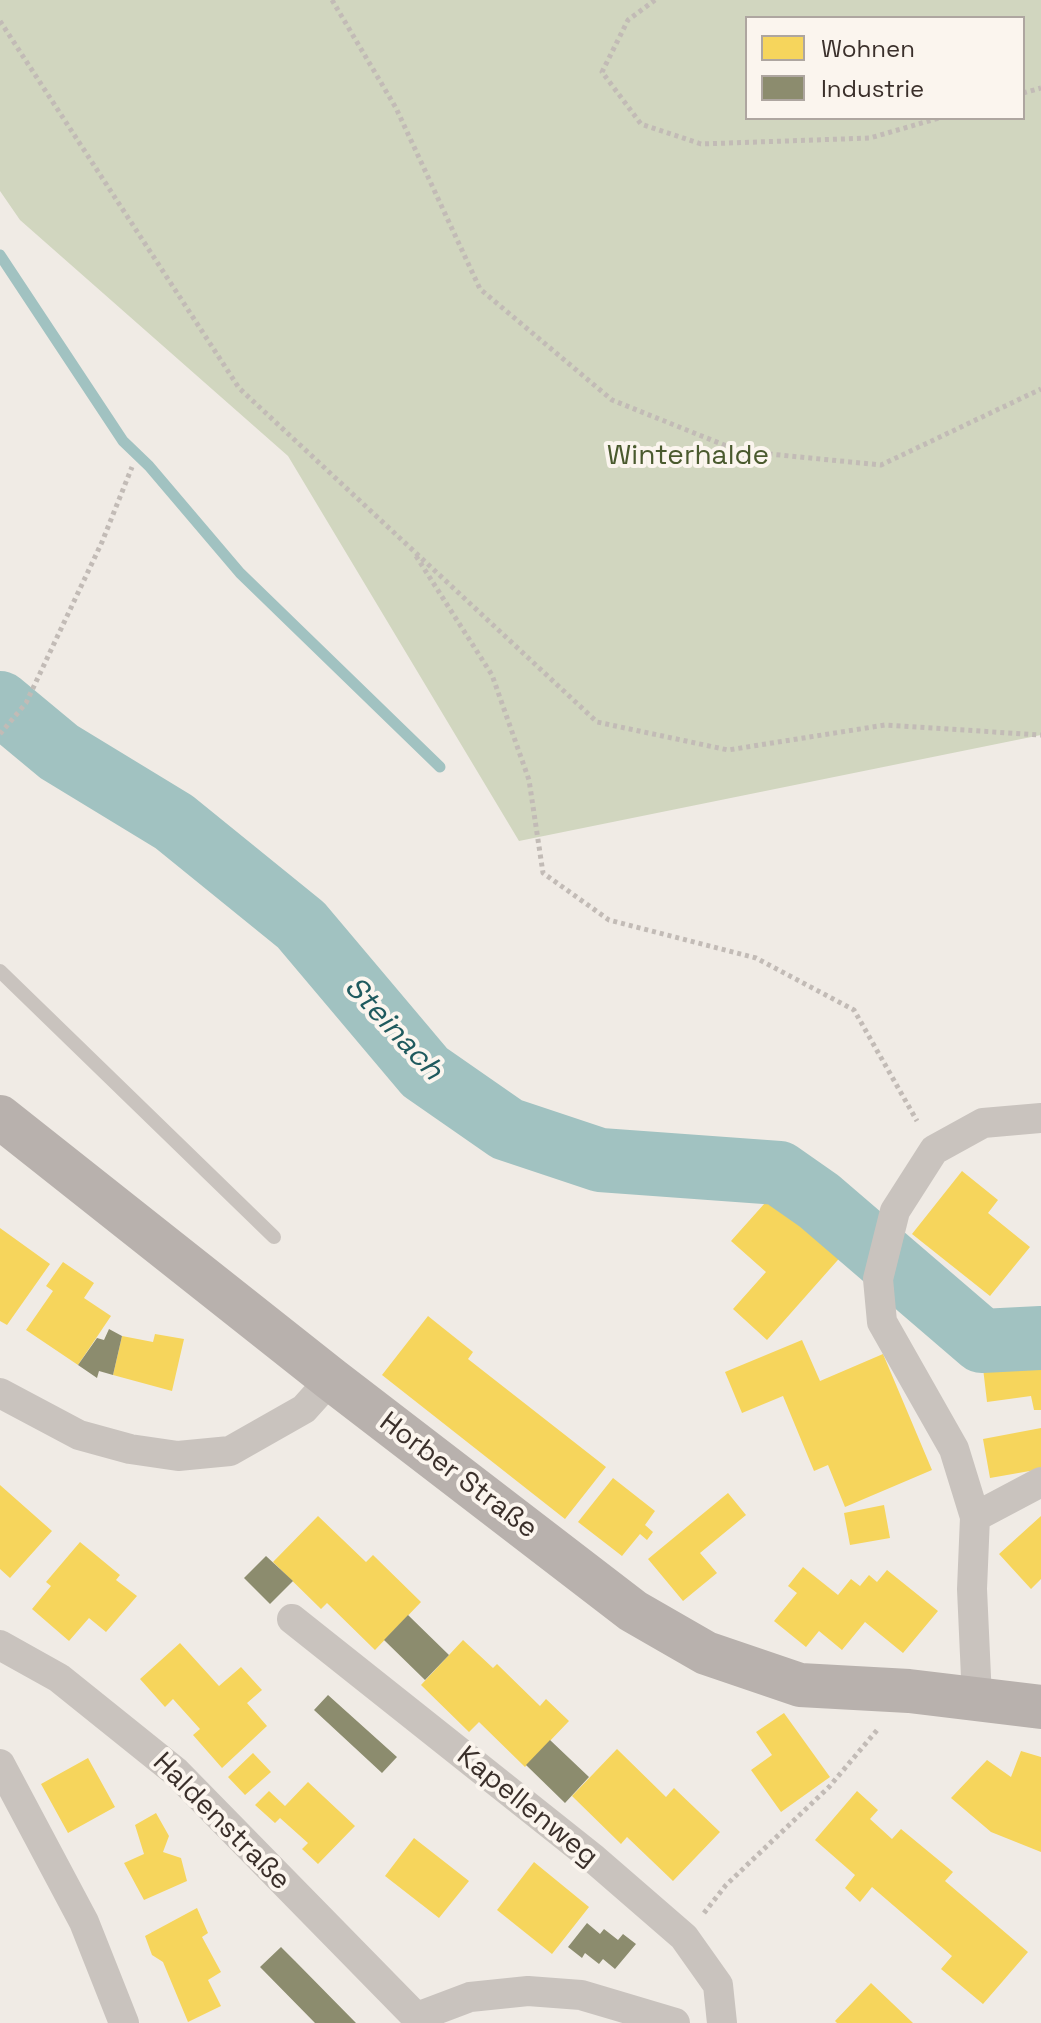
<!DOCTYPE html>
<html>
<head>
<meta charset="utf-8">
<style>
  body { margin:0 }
  #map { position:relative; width:1041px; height:2023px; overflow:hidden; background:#f0ebe5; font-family:"Space Grotesk",sans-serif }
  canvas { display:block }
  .legend { position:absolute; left:745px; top:16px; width:280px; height:104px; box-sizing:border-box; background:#fbf5ee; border:2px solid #aea6a0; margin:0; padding:10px 14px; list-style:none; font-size:24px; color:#3b302b }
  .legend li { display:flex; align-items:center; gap:16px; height:40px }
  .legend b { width:40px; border:2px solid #aea6a0 }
</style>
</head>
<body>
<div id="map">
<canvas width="1041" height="2023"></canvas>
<ul class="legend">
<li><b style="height:22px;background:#f6d55c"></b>Wohnen</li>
<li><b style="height:22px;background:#8c8c6e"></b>Industrie</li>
</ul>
</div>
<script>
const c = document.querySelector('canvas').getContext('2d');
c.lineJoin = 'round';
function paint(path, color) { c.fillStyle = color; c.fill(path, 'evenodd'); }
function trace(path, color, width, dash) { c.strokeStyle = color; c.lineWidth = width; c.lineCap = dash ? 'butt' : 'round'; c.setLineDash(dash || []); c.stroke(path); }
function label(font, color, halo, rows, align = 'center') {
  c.font = font + ' "Space Grotesk",sans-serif'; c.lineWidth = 8; c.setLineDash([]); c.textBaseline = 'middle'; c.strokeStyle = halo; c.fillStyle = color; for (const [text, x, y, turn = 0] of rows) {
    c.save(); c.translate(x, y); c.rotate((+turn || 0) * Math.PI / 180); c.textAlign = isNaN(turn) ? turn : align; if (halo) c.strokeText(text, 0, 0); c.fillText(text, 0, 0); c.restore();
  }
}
paint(new Path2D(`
  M0,0H1041V735L519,841L288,456L20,220L0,191ZM747,18H1023V118H747Z`), '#d1d6bf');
paint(new Path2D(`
  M962,1171L998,1200L988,1213L1030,1247L990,1296L912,1234Z
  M773,1194L802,1220L812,1208L852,1244L767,1340L733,1309L766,1272L731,1241Z
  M0,1228L50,1264L7,1325L0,1321Z
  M63,1262L94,1283L84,1298L111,1316L78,1365L26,1330L53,1291L46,1286Z
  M428,1316L473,1352L468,1359L606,1467L565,1519L382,1375Z
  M155,1334L184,1339L172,1391L113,1375L122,1336L153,1342Z
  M802,1340L820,1381L883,1354L932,1470L845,1507L828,1465L814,1471L783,1396L742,1413L725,1372Z
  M1041,1360V1410H1034L1031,1396L987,1402L983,1368Z
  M1041,1428V1469L990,1478L983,1439Z
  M613,1478L655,1511L645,1525L653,1532L647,1540L640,1534L622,1556L578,1522Z
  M0,1485L52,1531L10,1578L0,1569Z
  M728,1493L746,1515L700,1553L717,1573L683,1601L648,1559Z
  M884,1505L890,1538L850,1545L844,1513Z
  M318,1516L366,1562L373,1555L421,1602L375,1650L327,1603L321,1609L273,1562Z
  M1041,1516V1579L1031,1589L999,1554Z
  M80,1542L120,1575L116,1580L137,1596L106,1632L89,1618L69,1641L32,1609L51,1586L46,1582Z
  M803,1567L838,1595L851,1579L860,1586L869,1575L877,1582L887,1570L938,1611L903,1653L865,1622L842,1650L819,1631L806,1647L774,1621L797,1593L788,1586Z
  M463,1640L493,1668L497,1664L540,1706L546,1699L569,1721L525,1767L479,1722L469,1732L421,1685Z
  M180,1643L219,1686L241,1667L262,1690L247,1703L267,1726L222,1768L193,1735L200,1729L173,1699L165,1707L140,1679Z
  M784,1713L830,1777L781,1812L751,1770L772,1755L756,1732Z
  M617,1749L666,1797L674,1788L720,1832L673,1881L627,1837L621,1844L572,1796Z
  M1021,1751L1041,1757V1852L991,1832L951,1798L987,1760L1011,1777Z
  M253,1753L271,1772L245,1795L228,1777Z
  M88,1758L115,1807L68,1833L41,1784Z
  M308,1782L355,1826L318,1864L302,1849L308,1843L280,1818L275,1823L255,1805L269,1791L285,1806Z
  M857,1791L878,1810L870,1819L892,1839L901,1829L953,1872L945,1881L1028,1952L983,2004L941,1969L952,1956L872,1887L860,1902L845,1888L855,1875L815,1840Z
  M156,1813L169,1836L163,1852L181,1858L187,1881L144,1900L124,1863L144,1854L135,1825Z
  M414,1838L469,1881L439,1918L385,1876Z
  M534,1862L589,1907L552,1954L497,1910Z
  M197,1908L208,1933L202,1937L221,1972L208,1980L221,2006L188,2022L163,1962L152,1955L145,1936Z
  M871,1983L913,2023H837L835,2021Z`), '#f6d55c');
paint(new Path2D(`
  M109,1329L122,1336L113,1375L99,1371L97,1378L78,1365L97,1338L104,1340Z
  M266,1556L293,1581L270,1604L244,1578Z
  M408,1615L449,1655L425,1680L384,1640Z
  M328,1695L397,1757L382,1773L314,1710Z
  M550,1740L589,1777L565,1803L526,1765Z
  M587,1923L600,1934L604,1929L618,1940L623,1934L636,1944L615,1969L603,1959L599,1964L585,1953L582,1958L568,1947Z
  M281,1947L295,1961L356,2023H315L260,1967Z`), '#8c8c6e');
trace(new Path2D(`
  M0,255L123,441L149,466L240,573L440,767`), '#a1c2c1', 11);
trace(new Path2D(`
  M0,703L59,752L174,822L301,925L425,1072L507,1129L600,1160L779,1173L819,1201L982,1341L1041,1338`), '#a1c2c1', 64);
trace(new Path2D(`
  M332,0L396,108L480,289L612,400L739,451L881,465L1041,389
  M655,0L628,20L602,72L641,124L701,144L870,138L939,118
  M0,21L239,388L597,722L728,750L885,725L1041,735
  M1023,93L1041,88
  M416,556L492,675L529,780L543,873L609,920L756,958L854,1010L917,1121
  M0,734L26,703L102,542L132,467
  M704,1913L726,1885L829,1787L878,1729`), '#c2bbb6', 5, [4, 4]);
trace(new Path2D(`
  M0,971L274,1237`), '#c9c3be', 14);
trace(new Path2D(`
  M0,1393L79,1435L130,1449L178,1456L230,1451L304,1409L331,1379
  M975,1517L1041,1482
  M292,1619L594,1859L684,1937L718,1985L722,2023
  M0,1645L59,1678L176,1772L422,2023
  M977,1699L972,1589L975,1517L954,1449L882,1322L878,1279L895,1211L934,1150L983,1123L1041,1118
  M0,1764L84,1922L124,2023
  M417,2017L470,1997L528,1991L581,1995L675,2023`), '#c9c3be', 30);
trace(new Path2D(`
  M0,1117L331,1379L633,1611L706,1653L800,1685L909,1691L1041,1707`), '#b8b1ad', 44);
label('28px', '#4a5a2e', '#fbf5ee', [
  ["Winterhalde",688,456]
]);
label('28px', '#3b302b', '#fbf5ee', [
  ["Horber Straße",458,1476,37],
  ["Kapellenweg",527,1807,39],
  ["Haldenstraße",221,1822,45]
]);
label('italic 30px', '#1f5a5e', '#fbf5ee', [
  ["Steinach",393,1029,47]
]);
</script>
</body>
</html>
